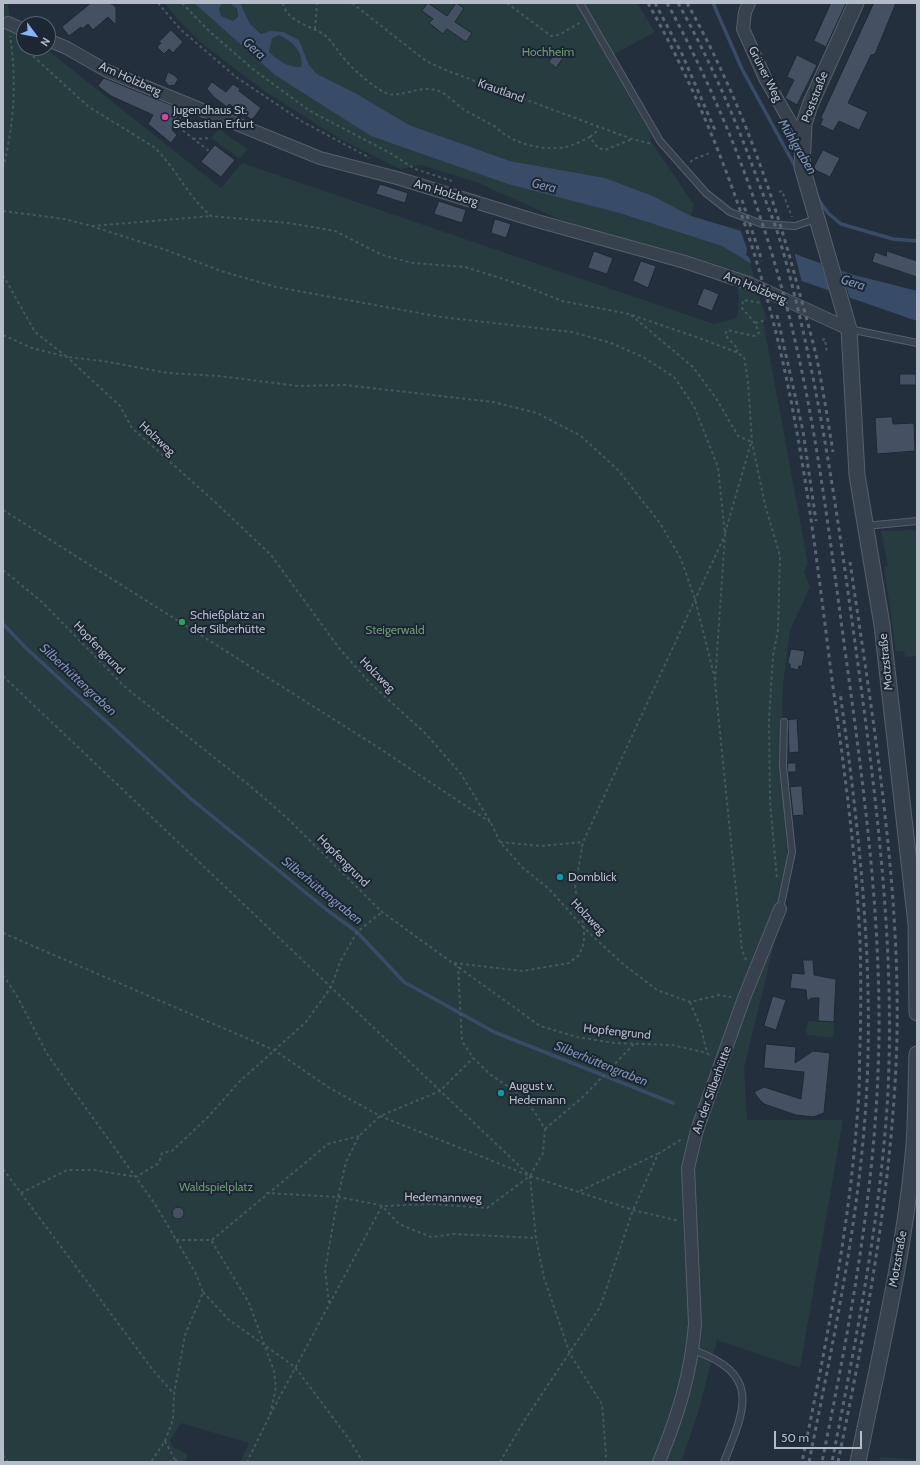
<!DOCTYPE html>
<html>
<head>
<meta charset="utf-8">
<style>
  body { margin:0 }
  #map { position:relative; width:920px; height:1465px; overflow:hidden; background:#242f3e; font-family:Cabin,sans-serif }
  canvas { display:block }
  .frame { position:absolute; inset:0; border:4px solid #b4bcc9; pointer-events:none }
  .north { position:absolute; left:16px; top:16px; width:40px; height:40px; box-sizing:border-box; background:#1d2633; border:1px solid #59626f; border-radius:50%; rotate:122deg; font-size:11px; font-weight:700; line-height:16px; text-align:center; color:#b4bcc9 }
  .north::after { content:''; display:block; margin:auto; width:14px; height:18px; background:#8ab4f8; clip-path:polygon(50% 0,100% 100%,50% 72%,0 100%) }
  .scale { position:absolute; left:774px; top:1431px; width:88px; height:18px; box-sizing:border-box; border:2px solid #b4bcc9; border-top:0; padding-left:5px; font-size:12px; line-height:14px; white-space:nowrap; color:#b4bcc9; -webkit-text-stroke:3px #1d2633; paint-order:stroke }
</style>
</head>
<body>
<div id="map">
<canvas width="920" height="1465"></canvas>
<div class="frame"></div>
<div class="north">N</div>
<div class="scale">50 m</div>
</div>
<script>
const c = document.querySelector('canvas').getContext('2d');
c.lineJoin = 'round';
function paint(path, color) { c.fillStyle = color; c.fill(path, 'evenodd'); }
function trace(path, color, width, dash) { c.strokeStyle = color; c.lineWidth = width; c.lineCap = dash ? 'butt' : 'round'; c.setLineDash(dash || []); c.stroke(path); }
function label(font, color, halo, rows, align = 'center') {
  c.font = font + ' Cabin,sans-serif'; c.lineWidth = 4; c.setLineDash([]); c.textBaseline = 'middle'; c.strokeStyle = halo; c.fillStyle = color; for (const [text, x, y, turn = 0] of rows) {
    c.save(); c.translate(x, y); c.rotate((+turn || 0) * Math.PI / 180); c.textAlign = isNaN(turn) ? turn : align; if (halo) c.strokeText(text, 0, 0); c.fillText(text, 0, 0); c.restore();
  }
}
paint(new Path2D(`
  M3,3H8L10,20L24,31V48H45L221,188L242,163L714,324L737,318L739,298L736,271L691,256L563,221L476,182L420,165L400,169L340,139L263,90L200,42L176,17L165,3H194L275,75L619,213L722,246L750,263L766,319L763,320L808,564L804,572L810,587L790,630L783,685L781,760L789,883L744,1068L747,1120H843L800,1368L717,1340L698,1413L681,1462H240L249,1443L181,1423L170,1440L173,1447L188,1455L185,1462H3Z
  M223,3L234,5L238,17L233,21L221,16L219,8Z
  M240,3H637L655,32L607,58L651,135L650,140L694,205L691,216L653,196L605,178L510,161L409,125L357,94L317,74L309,65L299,40L270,31L262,34L250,24Z
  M279,35C291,41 304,51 301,67C288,68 278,60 269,52L271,38Z
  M219,129L247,149L240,159L211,138Z
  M917,530V656L905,657L904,651L896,652L884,566H888L881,531Z
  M808,1021L834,1022L833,1038L808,1035L806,1031Z
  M880,1457L917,1460V1462H879Z`), '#263c3f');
paint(new Path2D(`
  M194,3H223L219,8L221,16L233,21L238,17L237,9L230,3H240L250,24L261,34L270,31L283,32L299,40L309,65L317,74L357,94L409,125L510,161L605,178L653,196L691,216L738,230L803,257L854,275L917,291V321L750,263L722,246L619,213L508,184L371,136L275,75ZM279,35C291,41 304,51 301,67C288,68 278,60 269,52L272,38Z`), '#394c67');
paint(new Path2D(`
  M740,229L794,251L802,283L752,266L749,257L746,255L747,249Z
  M820,261L841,268L850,299L830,292Z`), '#242f3e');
trace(new Path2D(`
  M713,3L742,69L796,168
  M818,199L828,213L841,224L893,239L917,241
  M3,624L27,649L190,798L327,910L357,932L404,982L494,1032L673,1103`), '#394c67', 3.5);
const building = new Path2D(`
  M91,3H108L114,5L116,8V25L108,17L93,30L88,24L82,29L81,27L69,36L62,27Z
  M428,3L447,16L456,3L464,8L455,22L472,33L466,42L447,29L443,34L429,23L433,19L422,11Z
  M831,3H846L826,47L814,41Z
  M874,3H896L875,54L871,55L848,103L868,112L859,130L839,121L833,131L820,125L823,119L821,118Z
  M171,30L183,42L173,53L169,49L164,54L157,47L161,43L159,42Z
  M556,53L563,58L556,68L549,62Z
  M797,55L817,65L797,105L785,98L794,80L787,77Z
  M168,72L174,75L178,79L175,85L169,86L165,81Z
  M104,78L181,109L172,130L177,135L171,143L148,124L153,115L111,96L98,86Z
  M212,82L226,92L233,84L240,89L239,91L261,108L252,120L229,104L227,107L215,98L207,89Z
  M215,145L235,160L221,177L201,162Z
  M823,150L840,158L830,177L813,169Z
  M380,184L408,193L405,203L376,194Z
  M439,201L466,210L462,223L434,214Z
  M495,219L511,224L506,238L491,233Z
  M594,251L613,258L607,274L588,268Z
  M887,251L917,261V277L872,262L875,252L886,256Z
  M641,261L656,266L648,288L633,281Z
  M704,288L719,294L712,311L697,305Z
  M900,374H916V385H900Z
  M892,417L893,424L914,423L915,451L877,454L875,418Z
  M791,649L805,651L802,666H799L798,670L790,668V664L788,663Z
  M797,719L799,752L789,753L788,720Z
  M788,763H796V772H788Z
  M802,786L804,815L793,816L790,787Z
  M803,960H813L814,975L836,979L834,1022L818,1021L819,998H811L810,1000H807L806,990L790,988L792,973L804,974Z
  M773,996L786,1000L776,1030L764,1026Z
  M766,1044L796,1047L795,1063L813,1051L830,1053L824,1113L813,1117L796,1115L764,1104L759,1099L754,1092L764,1087L801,1099L804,1072L764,1068Z
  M172 1213a6 6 0 1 1 12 0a6 6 0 1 1-12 0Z`);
paint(building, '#455162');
trace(building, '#1f2835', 1);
const service = new Path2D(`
  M580,3L660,141L706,193L730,212L762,224L795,226L816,219
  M849,329L917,343
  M865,526L917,521
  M780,909L792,852L783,766L784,722
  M693,1350C761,1374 746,1407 724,1462`);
const minor = new Path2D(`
  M749,3L745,12L743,29L766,80L802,142
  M8,23L24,30
  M48,40L67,48L107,71L320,158L397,178L537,221L685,262L751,284L849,329
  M659,1462C678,1415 691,1375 695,1324L688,1168L697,1130L744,998L780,909`);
const tertiary = new Path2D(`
  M856,3L810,105L804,124L802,167L849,329L857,475L882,625L916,924L917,1013
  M858,1462C879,1357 905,1252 914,1145C916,1115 916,1084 917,1054`);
trace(service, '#565f6c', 8);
trace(minor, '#565f6c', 14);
trace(tertiary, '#565f6c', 17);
trace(new Path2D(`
  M158,3L180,29L236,77L303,122L370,158
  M182,3L210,32L254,70L310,111L390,153L415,169L452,181
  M283,3C286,23 315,26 327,37C335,45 340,55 348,63C355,71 379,92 389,94C404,97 421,84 439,91C447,94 456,104 463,109C473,115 482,119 492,125C497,127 500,132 504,134C520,145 546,151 565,147C573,146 583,140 590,137L598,148L605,150L632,139
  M352,3L426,61L448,71L632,139L652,144
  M507,3L551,36L559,35L581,22
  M315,29L317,3
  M17,40L24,48
  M24,48L89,107L154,147C176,168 188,197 211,216L288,223L335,231L382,255L413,263L465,267L522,285L562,301L629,314L699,338L736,352L744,357L748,381L752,442L765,505L780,556L778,630L773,656L769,719L770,802L777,879
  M167,122L177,126L209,151
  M177,126L182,114
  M590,137L596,132L598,127
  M193,139L211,138
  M690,162L694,159L710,153
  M3,168C14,126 17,79 10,36
  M779,192L782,191L792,217
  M3,211L65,219L91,226L166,250L221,271L276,287L441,317L572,332L611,343L643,357L674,377L694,406L718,467L725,535L715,683L742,950L746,960
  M92,226L211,216
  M3,275L35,332L67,357L103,361L168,373L219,376L298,386L345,385L493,402L537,413L581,436L618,470L660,523L681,559L695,599L715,679
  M631,315L693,367L716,398L738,436L752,442
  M755,323L767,320
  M3,335L32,348L67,357L120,406L132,428L215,502L271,555L339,648L370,683L425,733L461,774L491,823L500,842L522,867L549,889L584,928L623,964L657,990L690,1002L719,995L731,997
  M822,340L825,339L827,353
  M736,352L738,349L725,335L727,330L754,336L759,333L755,323L742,308L743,300L762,303
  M3,510L379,748L490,822
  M725,533L751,443
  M3,570L42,602L125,687L249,785L286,817L382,912L540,1026L577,1037L614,1043L672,1045L707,1053L710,1056
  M3,676L530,1176L536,1238L544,1278L570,1354L602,1404L606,1455L605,1462
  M500,842L541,846L583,842
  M3,933L274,1050L328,1087L380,1116L530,1176L633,1210L679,1221
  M454,963L523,971L569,963L579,955L584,943V928L575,888L583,842L724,537
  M3,975L17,996L47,1054L155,1204L195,1272L203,1292L185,1335L174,1394L173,1420L165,1441L151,1462
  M690,1002L701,1028L707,1053
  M545,1129L584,1096L634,1044
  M3,1169L153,1370L174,1394
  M580,1191L657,1154
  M21,1193L67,1170H94L136,1177L159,1163L162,1153L172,1151L207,1118L239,1082L306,1022L331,987L341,960L357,932L382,912
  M266,1193L338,1197L375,1204L382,1206L399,1224L431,1237L454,1234L536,1238
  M176,1240H211L249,1303L274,1371L276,1387L270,1415L247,1462
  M212,1240L328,1144L359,1136
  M203,1292L228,1319L295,1367L349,1439L363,1462
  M329,1303L325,1270L338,1197L346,1162L359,1136L380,1116L440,1091L473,1058
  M270,1415L382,1206L431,1204L487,1208L530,1176L543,1153L545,1129L534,1111L516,1092L491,1075L473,1058L462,1041L458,967
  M165,1441L175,1460
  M3,1455L8,1462
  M169,1462L175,1460L179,1462
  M500,1462L524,1421L600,1307L633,1210L658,1154L682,1139`), '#44595c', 2, [3, 3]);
trace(service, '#38414e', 6);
trace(minor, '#38414e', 12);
trace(tertiary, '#38414e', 15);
trace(new Path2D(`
  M648,3C703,101 744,208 772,317C802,433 816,553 831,672C843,761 856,851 860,941C861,976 861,1011 860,1046C859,1066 860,1086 858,1106C850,1226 826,1344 802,1462
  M655,3L682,54L715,130
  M667,3C723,105 766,218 793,332C814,419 826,509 838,598C857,742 880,885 879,1031C878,1177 851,1320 822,1462
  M678,3C710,60 736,120 758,181C765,200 773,218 779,237C818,372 837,511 856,650C876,796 895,943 888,1091C881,1217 856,1339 832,1462
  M687,3C738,94 774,194 800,295C806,316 812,338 817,359C823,390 828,421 833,452
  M742,200L762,261
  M777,315L803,431L816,521
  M809,1462C834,1337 861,1212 867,1084C873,952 858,822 840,692
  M838,1462C867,1322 893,1181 897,1038C900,879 873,720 850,562`), '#5a6575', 3, [4, 4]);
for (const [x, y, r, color] of [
  [165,117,4,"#d1479c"],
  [182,622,4,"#2e9e5b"],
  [560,877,4,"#0f9aa8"],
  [501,1093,4,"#0f9aa8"]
]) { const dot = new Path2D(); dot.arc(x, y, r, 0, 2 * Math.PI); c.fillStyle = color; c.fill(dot); trace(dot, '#1d2633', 1.5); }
label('12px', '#6b9a76', '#1d2633', [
  ["Hochheim",548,52],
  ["Steigerwald",395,630],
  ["Waldspielplatz",216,1187]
]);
label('12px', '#b4bcc9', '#1d2633', [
  ["Grüner Weg",765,74,63],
  ["Am Holzberg",130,79,24],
  ["Krautland",501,91,20],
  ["Poststraße",815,97,-69],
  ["Am Holzberg",446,193,17],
  ["Am Holzberg",755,288,22],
  ["Holzweg",157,439,43],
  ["Hopfengrund",99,648,46],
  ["Motzstraße",886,662,-96],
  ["Holzweg",377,675,45],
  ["Hopfengrund",343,861,45],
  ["Holzweg",588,917,46],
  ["Hopfengrund",617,1032,6],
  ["An der Silberhütte",712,1090,-70],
  ["Hedemannweg",443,1198,1],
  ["Motzstraße",898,1259,-80]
]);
label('12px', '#b4bcc9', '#1d2633', [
  ["Jugendhaus St.",173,110],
  ["Sebastian Erfurt",173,124],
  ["Schießplatz an",190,615],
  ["der Silberhütte",190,629],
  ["Domblick",568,877],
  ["August v.",509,1086],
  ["Hedemann",509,1100]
], 'left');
label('italic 13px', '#7c92b1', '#1d2633', [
  ["Gera",254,49,43],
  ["Mühlgraben",797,147,59],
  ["Gera",544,186,14],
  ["Gera",853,283,17],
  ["Silberhüttengraben",78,680,43],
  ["Silberhüttengraben",322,891,39],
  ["Silberhüttengraben",601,1064,22]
]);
</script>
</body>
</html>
